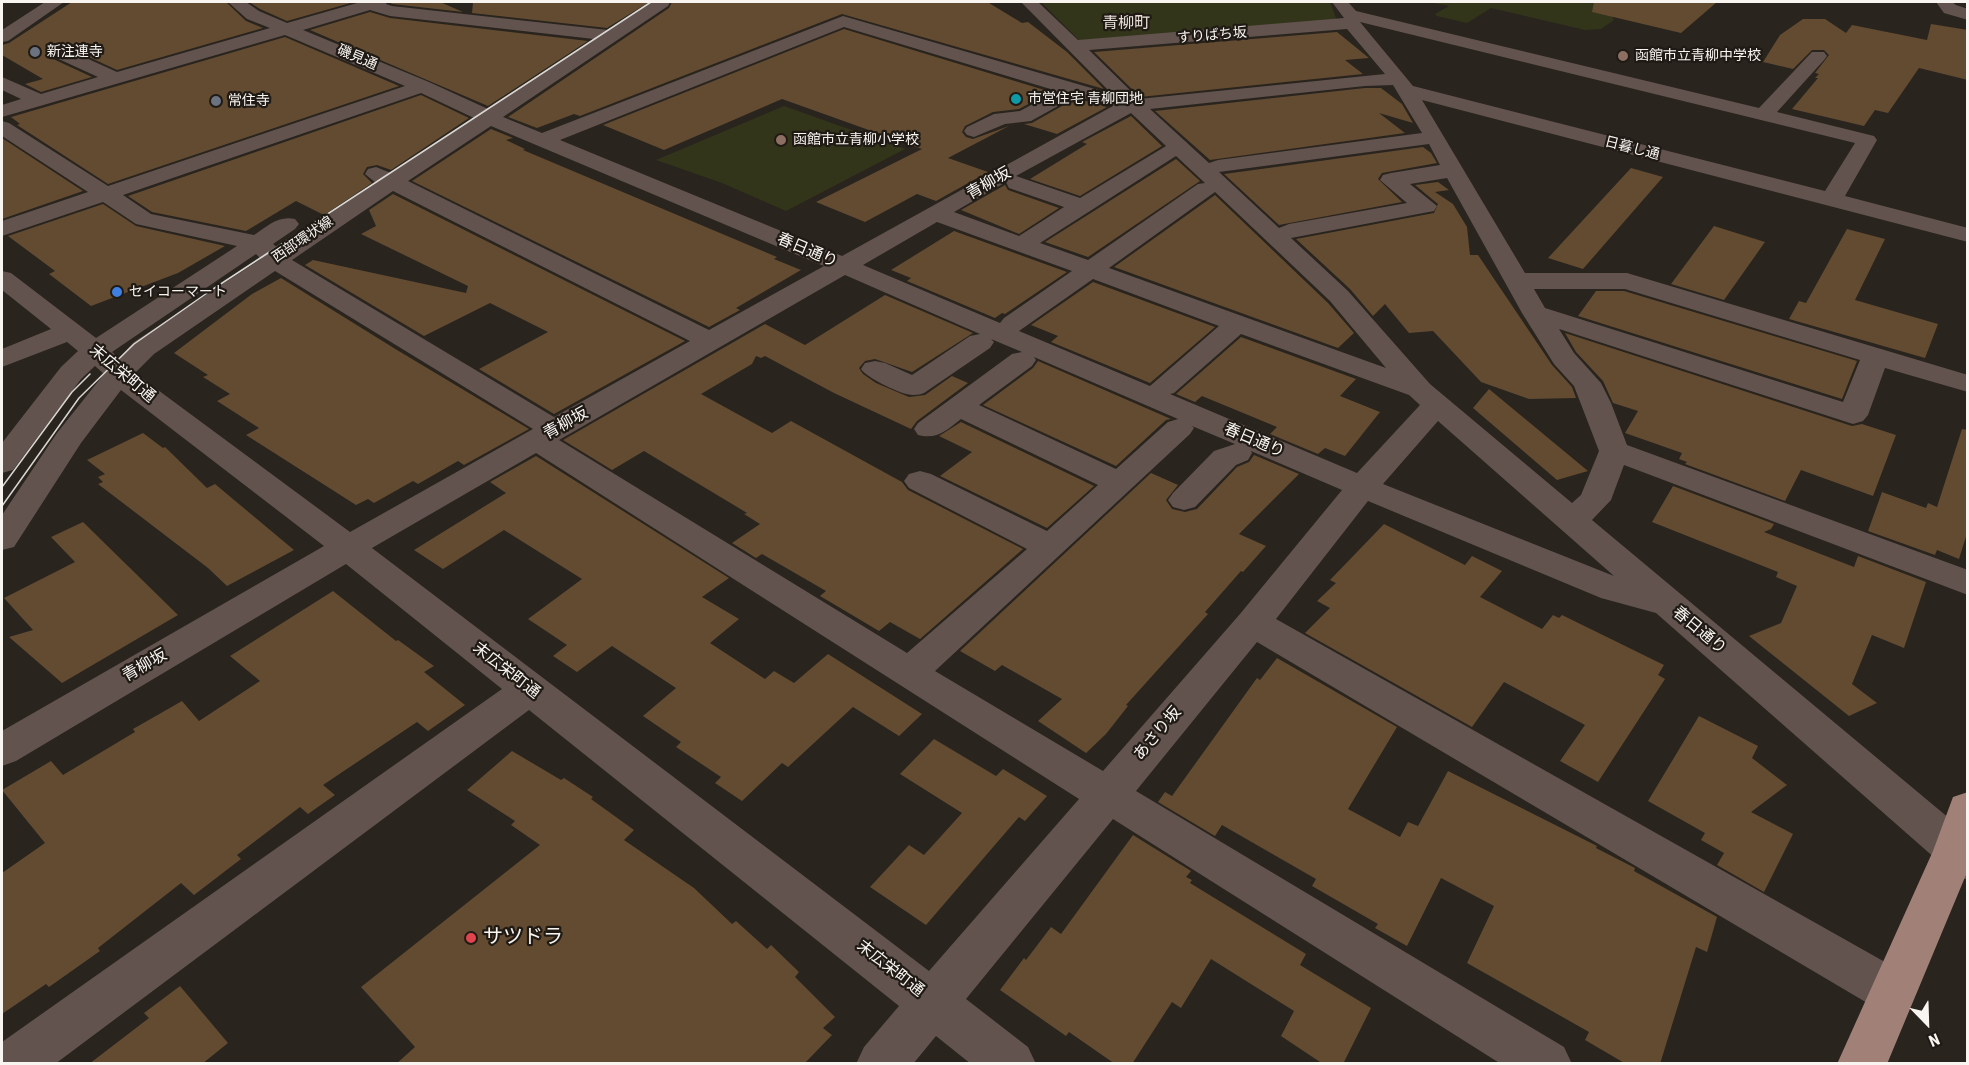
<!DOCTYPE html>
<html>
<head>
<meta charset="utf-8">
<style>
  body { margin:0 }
  #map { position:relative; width:1969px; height:1065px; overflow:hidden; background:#29241e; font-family:"Roboto Condensed",sans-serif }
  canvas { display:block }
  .frame { position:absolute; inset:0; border:3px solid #f8f4f0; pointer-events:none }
  .north { position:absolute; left:1897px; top:993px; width:60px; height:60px; -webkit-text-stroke:4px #201a15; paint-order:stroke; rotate:157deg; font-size:16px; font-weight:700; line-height:24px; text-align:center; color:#f8f4f0 }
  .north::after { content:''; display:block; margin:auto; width:21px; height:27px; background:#f8f4f0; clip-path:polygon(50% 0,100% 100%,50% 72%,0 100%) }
</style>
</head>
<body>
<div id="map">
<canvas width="1969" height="1065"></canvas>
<div class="frame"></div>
<div class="north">N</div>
</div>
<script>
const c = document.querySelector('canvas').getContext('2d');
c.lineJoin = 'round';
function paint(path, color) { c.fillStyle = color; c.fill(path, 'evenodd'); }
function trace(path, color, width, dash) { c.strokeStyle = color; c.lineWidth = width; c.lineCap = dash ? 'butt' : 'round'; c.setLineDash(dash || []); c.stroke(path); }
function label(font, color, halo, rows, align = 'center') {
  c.font = font + ' "Roboto Condensed","Noto Sans JP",sans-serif'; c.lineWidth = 4.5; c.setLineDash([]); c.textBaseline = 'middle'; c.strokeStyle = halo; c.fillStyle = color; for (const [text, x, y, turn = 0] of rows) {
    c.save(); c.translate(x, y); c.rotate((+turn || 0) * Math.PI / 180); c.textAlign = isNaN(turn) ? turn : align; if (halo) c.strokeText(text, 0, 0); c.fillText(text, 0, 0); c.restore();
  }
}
paint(new Path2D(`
  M1041,2H1330L1337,21L1081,42Z
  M1428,2H1605L1614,20L1601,29L1585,30L1491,8L1467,23L1437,16L1435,14L1449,6Z
  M784,106L905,149L786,211L722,183L656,160Z`), '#32351a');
paint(new Path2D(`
  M72,2H226L246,21L263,28L117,70L65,46H52L47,52L51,58L92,77L41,92L25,84L43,79L2,55V45L9,43Z
  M249,2H354L287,21L260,9Z
  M389,2H440L463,12L392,4Z
  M473,2H649L607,28L472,13Z
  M672,2L989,3L1022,23L1028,22L1067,52L1104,89L842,14L580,116L574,114L537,128L508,117L669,8Z
  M1594,2H1717L1681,33L1592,12Z
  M370,12L390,18L588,41L488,106L310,30Z
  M1803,19H1825L1846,33L1852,25L1927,40L1931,24L1968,30V80L1919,68L1888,113L1875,110L1864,126L1792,109L1818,78H1815L1819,74L1815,73L1829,55L1824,50H1812L1793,69L1763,62L1780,35Z
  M844,29L1051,92L1019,109L993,112L965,126L962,132L966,137L973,139L1009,126L948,158L988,172L936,201L917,194L865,222L816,202L922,149L782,99L664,150L603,125Z
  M1337,32L1369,58L1345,60L1363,74L1140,97L1094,52Z
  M285,37L399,86L108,184L17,125L20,124L11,117Z
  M1365,88H1381L1402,104L1413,123L1379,113L1405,133L1210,160L1155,111Z
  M421,95L469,118L391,170L377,165L367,167L363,174L372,183L324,215L296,201L246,231L152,212L128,196Z
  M1076,98L1107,107L1057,134L1024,124L1032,123Z
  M1131,116L1162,146L1080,196L1030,179L1087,144L1082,142Z
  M491,129L513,138L506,140L525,149L523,150L777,257L774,259L801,270L736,308L740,310L709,327L412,181Z
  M2,138L83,191L2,219Z
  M1423,147L1431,153L1437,163L1382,173L1378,179L1402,202L1279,225L1224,174Z
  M1176,159L1200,181L1088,257L1045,242Z
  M1631,168L1663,177L1583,269L1548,258Z
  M1438,182L1449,190L1435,192L1453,204L1467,227L1470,255H1478L1552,365L1572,387L1576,398L1529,399L1481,382L1433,331L1409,333L1385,304L1373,316L1350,289L1296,239L1434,213L1438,204L1415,185Z
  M1005,185L1008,190L1059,208L1019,234L961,210Z
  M393,194L685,341L554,414L479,369L548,332L490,303L424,336L305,265L313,260L466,293L468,286L361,234L376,226L369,210Z
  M1215,195L1328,303L1354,333L1338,348L1114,267Z
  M103,204L136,226L225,246L178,273L91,306L49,274L55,271L8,236Z
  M1714,226L1765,242L1724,300L1671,284Z
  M1847,229L1885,239L1855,300L1938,324L1925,358L1789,319L1799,301L1806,303Z
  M954,231L1067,272L1005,314L1002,313L995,318L907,281L911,278L891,270Z
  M281,278L397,350L529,429L464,465L458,461L418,484L413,481L374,503L368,499L356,505L246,435L259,428L217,401L230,394L203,377L208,375L174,353L252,294Z
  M1093,282L1215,327L1150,383L1051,342L1058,336L1031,325Z
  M1596,291H1624L1857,361L1842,399L1578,316Z
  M885,295L973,333L912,372L875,359L865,361L859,368L863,374L876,383L909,397L925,395L952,376L968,383L917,421L911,429L834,393L765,356L761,358L756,356L752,364L701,394L772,433L791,421L902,482L908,490L1023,549L920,639L890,622L879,631L820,596L826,591L762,554L756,558L732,543L760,524L744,514L747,513L644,451L612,470L563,440L765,324L805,345Z
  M1565,333L1852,426L1862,424L1896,435L1873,496L1801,470L1785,501L1685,464L1687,462L1679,459L1682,453L1625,433L1638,411L1613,403L1603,381L1576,352Z
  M1241,337L1356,379L1340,396L1380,412L1345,456L1325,448L1318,454L1270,434L1277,427L1202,396L1195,402L1176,394Z
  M1038,361L1171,419L1166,420L1116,466L983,405L1033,368Z
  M1489,389L1588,471L1557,480L1473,408Z
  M961,422L1094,486L1047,528L940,476L972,452L939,436Z
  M1962,429L1968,430V530L1959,559L1937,550L1935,555L1868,531L1882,492L1926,508L1928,503L1937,507Z
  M143,433L163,448L165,447L207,488L215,484L294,550L227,586L208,568L98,484L103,482L98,477L105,474L87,460Z
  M1254,455L1299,474L1239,534L1266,546L1243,572L1241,571L1205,612L1208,614L1126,705L1128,706L1106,734L1086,753L1038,721L1062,699L1002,665L995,671L960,651L1151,473L1178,485L1166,500L1172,509L1185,512L1197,509L1237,467L1249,462Z
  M536,456L729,578L702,597L739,619L710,643L765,679L774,671L794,683L828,654L922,714L899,736L853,707L788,767L782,763L742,801L715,783L721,777L676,747L681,742L643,716L676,688L612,646L577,672L553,656L567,645L528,619L582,579L504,530L443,569L414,550L506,493L490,482Z
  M1673,486L1774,524L1771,529L1764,532L1854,567L1858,556L1926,582L1904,648L1872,635L1852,684L1877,703L1849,716L1749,636L1781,623L1797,586L1776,577L1778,572L1652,522Z
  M83,522L178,615L62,683L9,637L33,630L4,598L75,562L51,537Z
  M1384,524L1465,565L1472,556L1502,571L1480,597L1542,629L1553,615L1559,618L1562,615L1664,665L1658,675L1665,679L1598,782L1560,761L1585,725L1504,682L1472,727L1305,633L1330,608L1317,601L1336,583L1330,580Z
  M333,591L396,641L398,640L434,666L424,672L465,705L428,731L417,722L323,785L335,795L308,814L300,807L237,855L241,859L194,895L181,883L98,948L100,951L49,987L46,984L2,1014V873L45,843L2,790L51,761L63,775L135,732L133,729L182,701L199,721L260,681L230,656Z
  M1277,658L1397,727L1348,809L1400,837L1408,822L1418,826L1448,771L1597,846L1596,848L1635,868L1634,871L1717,917L1707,952L1696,947L1660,1064H1626L1585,1040L1589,1032L1467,963L1494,906L1441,878L1407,946L1375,928L1378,924L1312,886L1316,879L1222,825L1215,836L1158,802L1165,792L1172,796L1257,678L1260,680Z
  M1699,716L1758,746L1752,758L1787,785L1751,812L1793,834L1764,892L1717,865L1724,853L1701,840L1705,833L1648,801Z
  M934,739L996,776L1003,769L1047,796L1025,821L1019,817L926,925L870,887L909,845L924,855L962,813L900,774Z
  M512,751L561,780L564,778L593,797L591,799L634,830L624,840L694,888L732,924L736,921L767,949L771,945L799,972L795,977L835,1017L823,1028L832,1035L804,1064H396L415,1047L361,987L540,845L511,825L515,821L467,790Z
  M1133,835L1191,871L1186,877L1192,880L1190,883L1306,954L1300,965L1371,1008L1343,1064H1323L1281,1036L1294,1011L1211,959L1181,1008L1172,1002L1132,1064H1115L1069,1032L1066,1036L1000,990L1024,958L1026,960L1051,927L1061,934Z
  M180,986L228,1043L202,1064H89L149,1018L144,1013Z`), '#624b31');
paint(new Path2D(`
  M45,2H64L8,41L2,42V30Z
  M228,2H246L259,11L287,23L357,3L356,2H387L386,4L392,6L608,30L652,2H670L668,6L503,117L542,133L843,16L1112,94L1021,2H1038L1078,40L1344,18L1332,2H1348L1356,11L1759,108L1812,52H1824L1827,56L1824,60L1777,112L1874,136L1877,140L1845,196L1968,228V242L1422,100L1525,273H1627L1968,375V392L1885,368L1868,415L1863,421L1853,424L1559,329L1574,353L1601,383L1611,403L1627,445L1968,570V595L1624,465L1611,500L1592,520L1968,834V880L1953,874L1656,613L1601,598L1368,501L1276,619L1908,975L1915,991L1908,1007L1891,1014L1874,1007L1257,642L1136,791L1564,1047L1572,1064H1501L1113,819L966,999L1028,1047L1036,1064H971L936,1036L913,1064H856L864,1047L899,1006L529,710L55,1064H2V1042L502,689L346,564L16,761L2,766V731L324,546L121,390L81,443L14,547L2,550V515L57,433L104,374L95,366L81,379L13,470L2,473V443L61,367L78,351L67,342L2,367V349L51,329L2,290V271L11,273L96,338L237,246L136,224L103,202L2,236V221L88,192L2,136V121L9,123L108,186L405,86L285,35L2,117V105L21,99L2,90V77L41,94L98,77L52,56L49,52L52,48H64L117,72L270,28L247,19ZM370,10L390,16L594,39L488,109L429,82L303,30ZM1360,22L1855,143L1825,191L1413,86ZM844,27L1057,91L1020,111L994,114L967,127L964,131L967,135L974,137L1005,124L1031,121L1076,96L1113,106L842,256L560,140ZM1347,29L1385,74L1139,99L1089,50ZM1393,85L1422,133L1218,160L1209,163L1150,109L1365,86ZM421,93L474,118L391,173L376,167L368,169L365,174L376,183L278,248L273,244L295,229L299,224L295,219C279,215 267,226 254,235L151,214L123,195ZM1131,113L1166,146L1080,198L1016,176ZM491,126L814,262L824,266L709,330L408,181ZM1429,144L1440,165L1391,173L1383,175L1380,180L1407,203L1289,224L1279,228L1219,172ZM1176,156L1205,183L1198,184L1088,260L1040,243ZM1447,178L1522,313L1554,364L1574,386L1599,451L1581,495L1572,503L1430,384L1348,291L1291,238L1434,211L1437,206L1410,184ZM1006,182L1009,188L1064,207L1019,236L954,212ZM393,191L690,341L554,417L292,260ZM1215,192L1330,301L1386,368L1109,268ZM937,222L1072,271L1004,318L1000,323L863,265ZM256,254L261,259L134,342L119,358L112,352ZM275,271L533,429L350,532L135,373L154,354ZM845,275L980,334L970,336L912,375L885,363L875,361L865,363L861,369C867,378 903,396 914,395C918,395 921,394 924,393L990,348L994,342L991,339L1022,352L1012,354L918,423L914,429L918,435C937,440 947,430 961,419L1098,485L1047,531L931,474L920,471L909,474L904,481L909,488L1027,549L907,653L559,440ZM1093,279L1219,326L1150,386L1019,331ZM1534,289H1625L1860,360L1843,402L1545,308ZM1241,334L1409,395L1420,405L1357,473L1170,394L1174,393ZM1034,357L1178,419L1168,422L1116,469L979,405L1032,366L1036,360ZM1438,421L1614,576L1383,484ZM1192,426L1235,444L1214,451L1173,493L1168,500L1173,507L1184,510L1195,507L1236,465L1248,460L1252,453L1251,451L1342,490L1240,614L1103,771L935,671L1190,434L1194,428ZM536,453L1079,799L929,971L372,548Z
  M1936,2H1952L1956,5L1968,9V20L1944,13Z`), '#63534e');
paint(new Path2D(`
  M1968,792V870L1887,1064H1837L1933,851L1953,797Z`), '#a18177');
trace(new Path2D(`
  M2,487L72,392L90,374
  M2,506L79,398L134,344L210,291L651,2`), '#dad6d2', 1.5);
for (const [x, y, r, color] of [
  [35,52,6,"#6b7280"],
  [1623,56,6,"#8d6e63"],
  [1016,99,6,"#0f9aa8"],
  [216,101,6,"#6b7280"],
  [781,140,6,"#8d6e63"],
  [117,292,6,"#3f7fe0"],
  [471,938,6,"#e0444e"]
]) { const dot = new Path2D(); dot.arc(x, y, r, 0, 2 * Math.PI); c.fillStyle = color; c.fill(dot); trace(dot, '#201a15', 2); }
label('14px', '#f8f4f0', '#201a15', [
  ["すりばち坂",1212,36,-5],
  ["磯見通",357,58,23],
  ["日暮し通",1632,149,14],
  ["西部環状線",303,240,-34]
]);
label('14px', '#f8f4f0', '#201a15', [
  ["新注連寺",47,52],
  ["函館市立青柳中学校",1635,56],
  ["市営住宅 青柳団地",1028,99],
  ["常住寺",228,101],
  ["函館市立青柳小学校",793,140],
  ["セイコーマート",129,292]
], 'left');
label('16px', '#e7dfd7', '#201a15', [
  ["青柳町",1126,24]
]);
label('16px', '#f8f4f0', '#201a15', [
  ["青柳坂",989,184,-30],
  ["春日通り",807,251,23],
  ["末広栄町通",122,374,40],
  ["青柳坂",566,424,-29],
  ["春日通り",1254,441,23],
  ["春日通り",1699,631,40],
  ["青柳坂",145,666,-30],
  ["末広栄町通",506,671,38],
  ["あさり坂",1158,734,-50],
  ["末広栄町通",890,969,38]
]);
label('20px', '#f8f4f0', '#201a15', [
  ["サツドラ",483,938]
], 'left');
</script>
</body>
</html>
